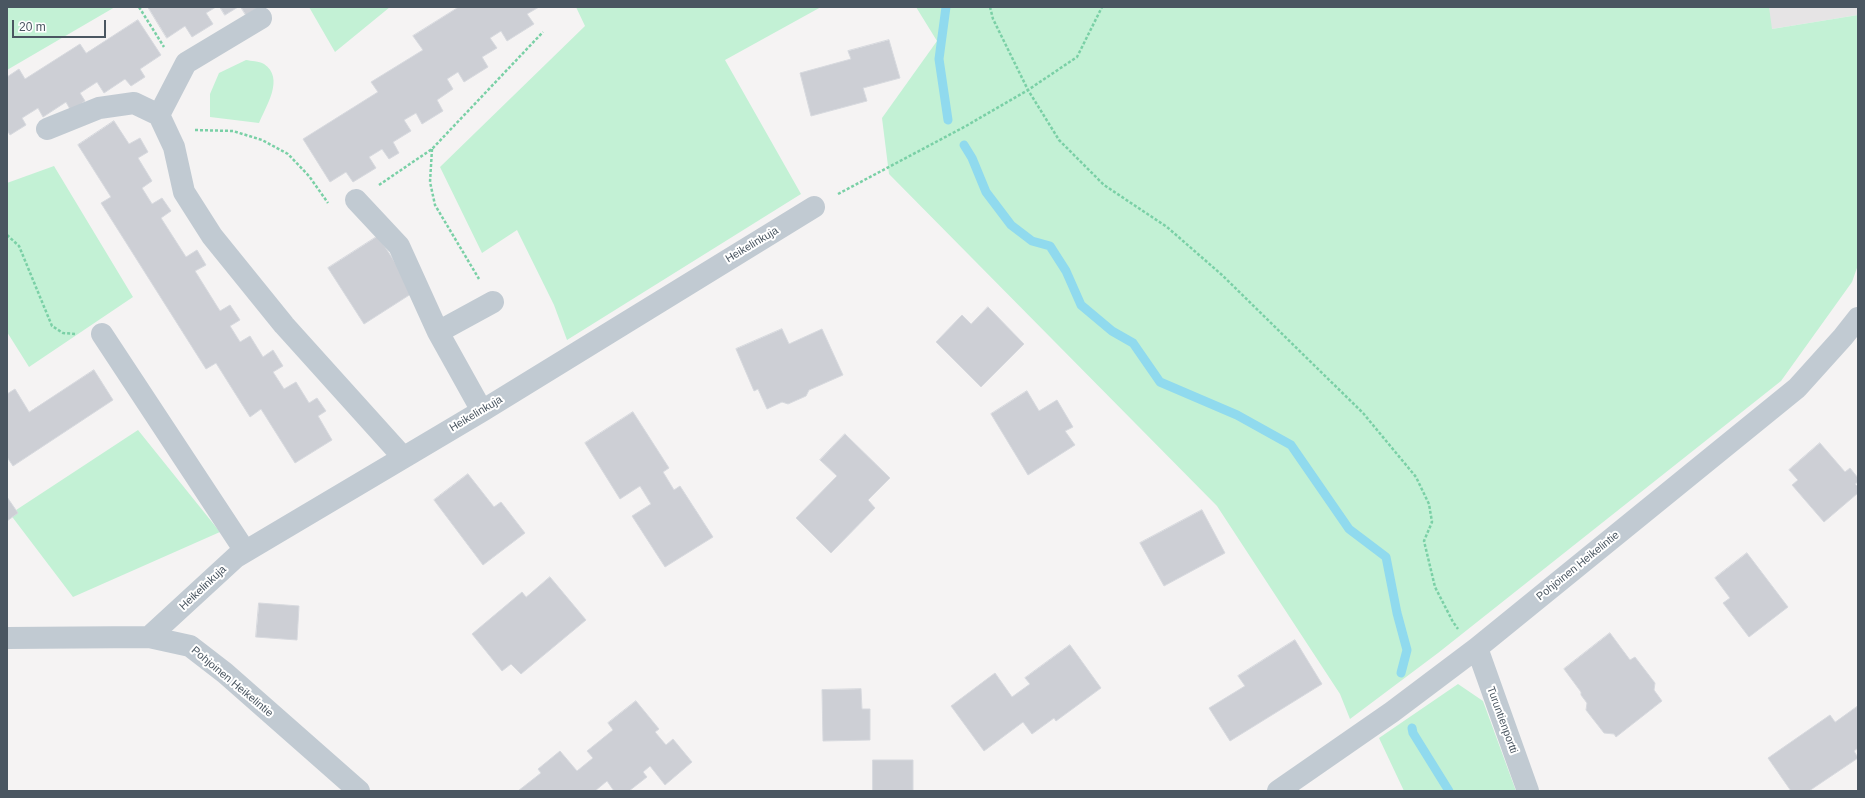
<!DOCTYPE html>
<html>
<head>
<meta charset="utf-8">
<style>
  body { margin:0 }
  #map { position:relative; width:1865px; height:798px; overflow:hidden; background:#f5f3f3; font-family:Helvetica,sans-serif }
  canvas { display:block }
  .frame { position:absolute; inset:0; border:8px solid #4a5661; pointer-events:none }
  .scale { position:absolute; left:12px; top:20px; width:94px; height:18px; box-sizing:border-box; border:2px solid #4a5661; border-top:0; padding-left:5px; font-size:12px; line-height:14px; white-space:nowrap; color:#4a5661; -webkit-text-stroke:3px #fff; paint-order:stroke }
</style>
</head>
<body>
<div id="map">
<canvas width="1865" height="798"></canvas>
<div class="frame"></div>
<div class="scale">20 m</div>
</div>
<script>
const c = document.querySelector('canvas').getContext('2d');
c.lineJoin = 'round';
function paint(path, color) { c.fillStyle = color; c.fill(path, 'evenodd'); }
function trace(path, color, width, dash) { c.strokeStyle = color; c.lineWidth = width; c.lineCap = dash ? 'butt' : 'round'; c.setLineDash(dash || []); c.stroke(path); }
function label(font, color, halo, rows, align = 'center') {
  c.font = font + ' Helvetica,sans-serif'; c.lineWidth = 4; c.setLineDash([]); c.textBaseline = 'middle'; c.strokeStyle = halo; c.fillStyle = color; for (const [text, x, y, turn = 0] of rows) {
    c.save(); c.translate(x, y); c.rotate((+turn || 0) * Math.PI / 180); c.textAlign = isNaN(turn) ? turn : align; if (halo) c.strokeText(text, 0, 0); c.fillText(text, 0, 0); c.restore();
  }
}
paint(new Path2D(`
  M1574,7H1858V15L1772,29Z`), '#e6e4e5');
paint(new Path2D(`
  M7,7H115L7,70Z
  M309,7H390L335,52Z
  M576,7H821L725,60L801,194L567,340L554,305L517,230L482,253L440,167L585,26Z
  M916,7H1769L1772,29L1858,15V265L1852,282L1781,381L1438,653L1350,719L1340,694L1217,506L889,174L882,118L937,41Z
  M246,60C251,61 259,61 264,64C285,78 266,106 259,123L210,117V94L219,73Z
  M54,166L133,297L29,367L7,332V183Z
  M138,430L220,532L73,597L10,514Z
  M1458,684L1483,701L1516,791H1404L1379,738Z`), '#c3f1d5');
trace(new Path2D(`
  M946,7L939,59L948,120
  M964,145L972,158L986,192L1011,225L1032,241L1050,246L1066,271L1081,305L1112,331L1133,343L1160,382L1237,415L1291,445L1349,529L1386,557L1397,613L1407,650L1401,673
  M1412,728L1413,733L1449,791`), '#90daee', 9);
const building = new Path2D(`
  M148,7H216L206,13L213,24L192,37L185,26L167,38Z
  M220,7H238L225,15Z
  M241,7H259L246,15Z
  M459,7H539L527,14L534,24L507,41L501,31L490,38L497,48L482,57L488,67L464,82L458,72L447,79L453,89L437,100L443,111L422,124L416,113L404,120L411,131L393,142L399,153L389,159L382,149L369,157L376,168L353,182L346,172L330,182L303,139L378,92L371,82L423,50L413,36Z
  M138,20L161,55L140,69L145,77L131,86L125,79L104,93L97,82L80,93L85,101L71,111L66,102L43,117L38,108L22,118L26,125L10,135L7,130V77L19,69L25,79L80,44L86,53Z
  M889,40L900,78L863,88L867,101L811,116L800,73L851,59L848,51Z
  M114,121L129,144L140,138L148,152L138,158L152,181L142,188L152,204L162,198L171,211L161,218L186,257L197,250L206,265L195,271L220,311L230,305L240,320L230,326L240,342L250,336L263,357L273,350L283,366L273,372L284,389L296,382L309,403L317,398L326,411L318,416L332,440L295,463L261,409L250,417L216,363L206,369L101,203L111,197L78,145Z
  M378,236L414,292L364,324L328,268Z
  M988,307L1024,344L981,387L936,342L962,315L971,324Z
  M782,329L789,344L822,329L843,375L809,390L806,396L788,404L782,402L767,409L758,389L754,391L736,349Z
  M94,370L113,400L13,466L7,457V394L15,389L29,412Z
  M1027,391L1039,411L1057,400L1073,427L1065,431L1075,445L1028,475L991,414Z
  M633,412L669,468L663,472L674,490L680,486L713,537L665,567L632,516L651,504L640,486L620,499L585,443Z
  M845,434L890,478L868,500L875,508L831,553L796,518L837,476L820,460Z
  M1820,443L1845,472L1850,468L1858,478V482L1855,484L1858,487V493L1824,522L1792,485L1798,480L1789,470Z
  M468,474L494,507L501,502L525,533L483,565L434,500Z
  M7,497L18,513L7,521Z
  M1202,510L1225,553L1164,586L1140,543Z
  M1747,553L1788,607L1749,637L1723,603L1730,598L1715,578Z
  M550,577L586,620L521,674L511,664L502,671L472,634L522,592L526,597Z
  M259,603L299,606L297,640L256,637Z
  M1610,633L1630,660L1635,657L1655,683L1654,690L1662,701L1616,737L1614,734L1604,733L1586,710L1587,703L1581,695V692L1564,669Z
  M1295,640L1322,684L1230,741L1209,708L1245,686L1238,676Z
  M1070,645L1101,688L1056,721L1054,718L1032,734L1023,722L984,751L951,706L995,673L1012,697L1030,684L1025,678Z
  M861,689L862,709H870V740L823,741L822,690Z
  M636,701L659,729L655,732L666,745L673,739L692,762L665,785L650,766L643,772L647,777L629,791H614L607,781L595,791H518L541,773L538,769L560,751L577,771L593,758L587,751L613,730L608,723Z
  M1858,706V748L1854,751L1858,758L1809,791H1791L1768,758L1830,715L1835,722Z
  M873,760H913V791H873Z`);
paint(building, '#cdcfd5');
trace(building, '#d7d9de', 1);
trace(new Path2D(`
  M139,7L164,47
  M990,7L993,19L1028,90L1059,140L1104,185L1167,227L1222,275L1363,413L1416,477L1429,504L1432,522L1424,541L1435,587L1453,622L1458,629
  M195,130L233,131L262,140L288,154L309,176L328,203
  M432,149L430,182L435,205L479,279
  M379,185L432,149L543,32
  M838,194L966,126L1028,90L1077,57L1102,7
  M7,235L19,246L52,326L63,333L75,334`), '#7ad0a6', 2.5, [3, 2]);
trace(new Path2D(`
  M159,115L186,63L261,18
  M47,129L99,108L134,103L159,115L174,147L184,192L212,236L284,325L403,457
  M356,200L399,246L438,332
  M102,334L245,551
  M482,411L438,332L493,302
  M149,637L236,557L482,411L814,207
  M7,638L149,637L190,646L225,673L359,791
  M1477,648L1528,791
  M1278,791L1392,712L1477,648L1797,388L1843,337L1858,318`), '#c1cad2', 22);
label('11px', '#4a5661', '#fff', [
  ["Heikelinkuja",752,245,-31],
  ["Heikelinkuja",476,414,-31],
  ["Pohjoinen Heikelintie",1578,566,-39],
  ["Heikelinkuja",203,588,-43],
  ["Pohjoinen Heikelintie",232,682,40],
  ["Turuntienportti",1502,720,70]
]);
</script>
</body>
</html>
